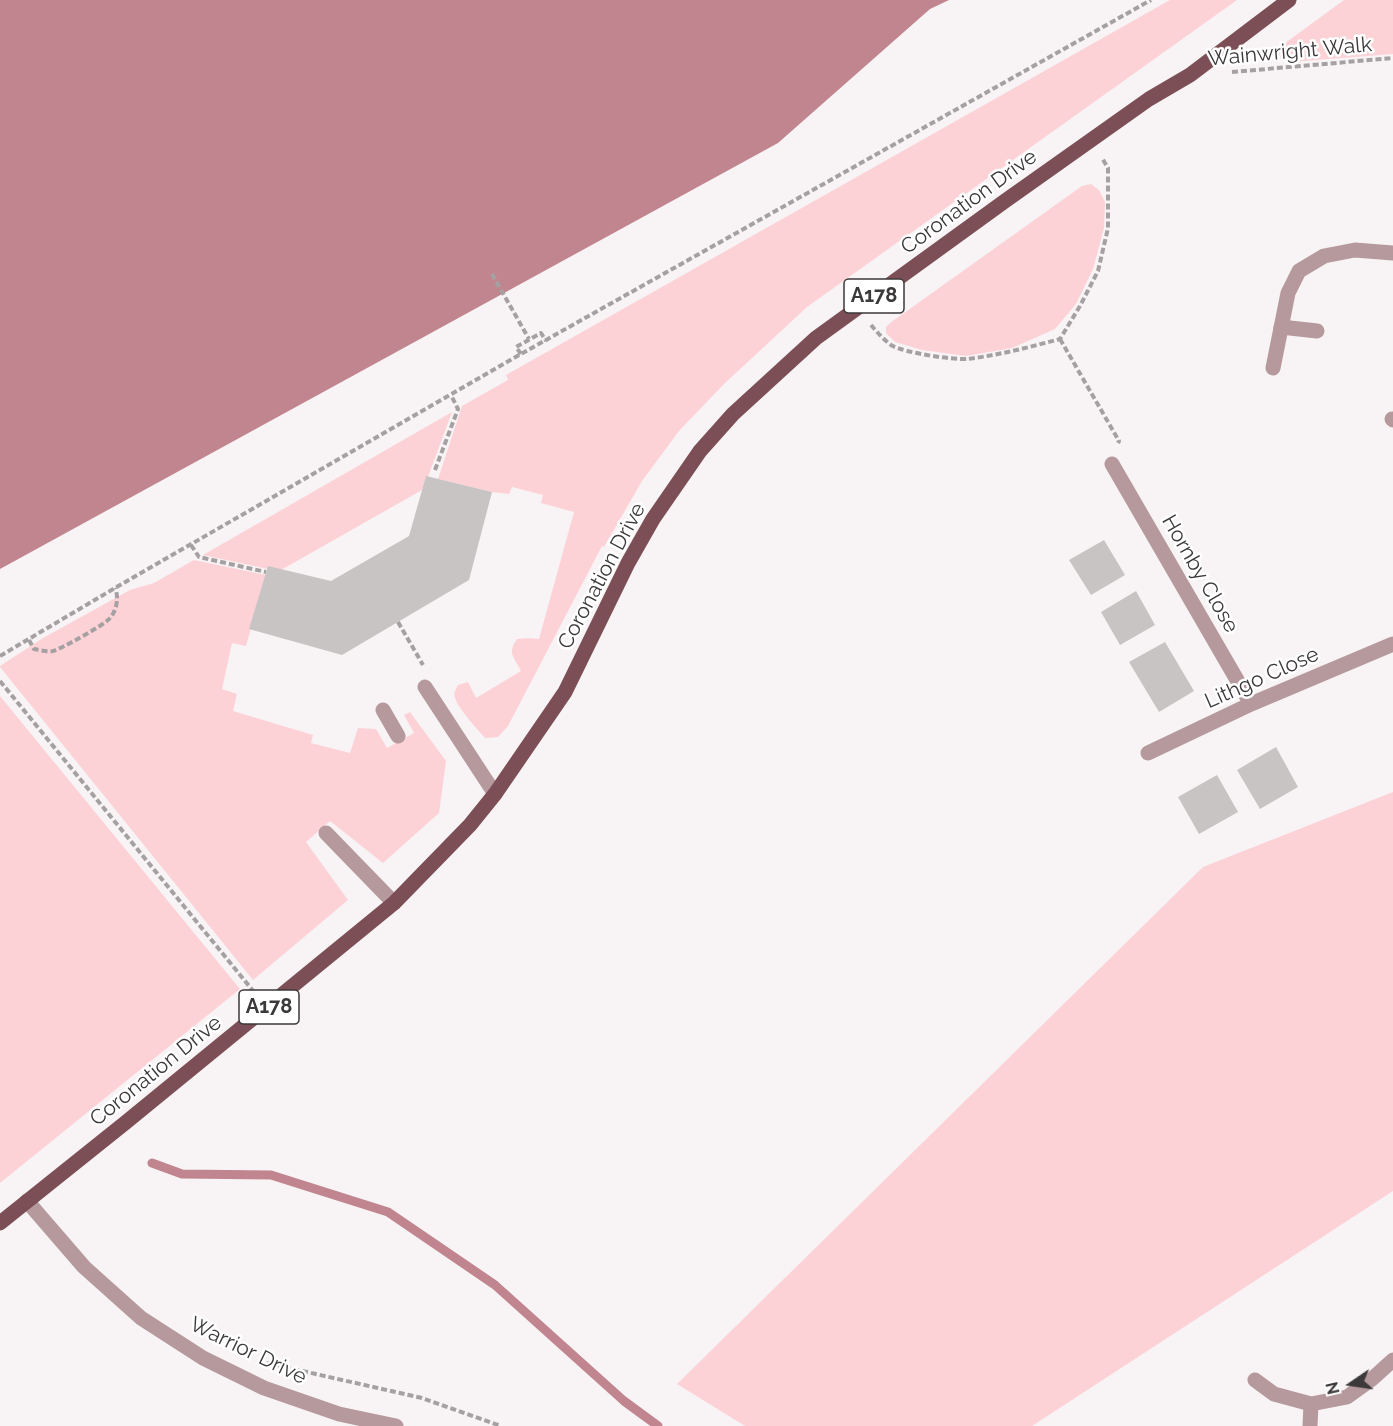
<!DOCTYPE html>
<html>
<head>
<meta charset="utf-8">
<style>
  body { margin:0 }
  #map { position:relative; width:1393px; height:1426px; overflow:hidden; background:#f8f3f4; font-family:Raleway,sans-serif }
  canvas { display:block }
  .north { position:absolute; left:1321px; top:1354px; width:60px; height:60px; -webkit-text-stroke:4px #fff; paint-order:stroke; rotate:257deg; font-size:16px; font-weight:700; line-height:24px; text-align:center; color:#3b3939 }
  .north::after { content:''; display:block; margin:auto; width:21px; height:27px; background:#3b3939; clip-path:polygon(50% 0,100% 100%,50% 72%,0 100%) }
</style>
</head>
<body>
<div id="map">
<canvas width="1393" height="1426"></canvas>
<div class="north">N</div>
</div>
<script>
const c = document.querySelector('canvas').getContext('2d');
c.lineJoin = 'round';
function paint(path, color) { c.fillStyle = color; c.fill(path, 'evenodd'); }
function trace(path, color, width, dash) { c.strokeStyle = color; c.lineWidth = width; c.lineCap = dash ? 'butt' : 'round'; c.setLineDash(dash || []); c.stroke(path); }
function label(font, color, halo, rows, align = 'center') {
  c.font = font + ' Raleway,sans-serif'; c.lineWidth = 5; c.setLineDash([]); c.textBaseline = 'middle'; c.strokeStyle = halo; c.fillStyle = color; for (const [text, x, y, turn = 0] of rows) {
    c.save(); c.translate(x, y); c.rotate((+turn || 0) * Math.PI / 180); c.textAlign = isNaN(turn) ? turn : align; if (halo) c.strokeText(text, 0, 0); c.fillText(text, 0, 0); c.restore();
  }
}
paint(new Path2D(`
  M1170,0H1237L807,307L724,384L679,431L642,481L604,547L602,546L508,726L498,737L485,738C477,729 458,708 455,698C453,694 456,689 458,685L468,682L476,698L521,671C514,657 507,653 517,639L528,638L539,639L574,512L541,503L543,495L512,487L509,494L492,492L438,479L462,406L508,380L506,375Z
  M1344,0H1393V54L1289,62L1281,59L1276,51L1277,49Z
  M1091,184L1099,190L1105,202L1104,228L1093,269L1076,304L1055,329L1012,348L966,356L922,350L895,342L886,333V327L890,323L1082,186Z
  M452,412L428,477H426L422,490L281,570L268,569L203,555Z
  M194,560L266,575L246,646L232,643L222,689L237,694L233,711L313,735L311,743L350,753L358,728L376,729L387,748L414,733L404,715L410,712L446,761L439,813L383,863L330,821L306,842L348,900L253,980L0,667V666L43,638L130,590L154,583Z
  M0,696L240,989L0,1183Z
  M1393,792V1191L1032,1426H745L677,1384L1203,867Z`), '#fcd2d7');
paint(new Path2D(`
  M0,0H949L930,9L778,143L0,569Z`), '#c0858e');
trace(new Path2D(`
  M152,1163L182,1174L271,1175L388,1212L495,1285L624,1401L658,1426`), '#c0858e', 9);
paint(new Path2D(`
  M426,476L492,492L469,580L342,655L249,629L268,566L331,581L409,536Z
  M1104,540L1125,575L1091,595L1069,560Z
  M1136,591L1155,625L1120,645L1101,612Z
  M1165,642L1194,691L1159,712L1129,662Z
  M1276,747L1298,787L1260,809L1237,770Z
  M1217,775L1238,812L1199,834L1178,797Z`), '#c8c4c4');
trace(new Path2D(`
  M1232,72L1393,58
  M492,274L529,339
  M871,325C877,332 883,339 891,345C904,353 953,360 968,359C999,355 1030,347 1060,339L1080,306L1098,271L1108,228V168L1102,158
  M1060,339L1119,441L1118,443
  M521,354L516,347L541,333L546,341
  M435,470L458,409L451,395
  M191,545L199,557L266,572
  M398,622L423,665
  M29,640L34,649C40,650 47,652 53,651C61,649 106,624 110,618C117,610 119,597 115,588
  M0,656L115,588L521,354L1151,0
  M0,681L254,992
  M267,1363L422,1398L501,1426`), '#a5a1a2', 4, [6, 3]);
trace(new Path2D(`
  M1281,327L1317,331
  M1392,419L1393,420
  M425,687L495,794
  M383,710L398,736
  M326,833L394,903`), '#b5999d', 15);
trace(new Path2D(`
  M1273,368L1288,293L1299,271L1324,256L1355,250L1393,253
  M1112,464L1251,704
  M1148,753L1251,704L1393,644
  M27,1201L84,1267L141,1318L203,1358L264,1388L339,1414L396,1426
  M1255,1380L1274,1394L1311,1404L1347,1397L1372,1379L1393,1360
  M1310,1426L1311,1404`), '#b5999d', 15);
trace(new Path2D(`
  M0,1223L125,1123L394,903L470,825L495,794L565,692L628,563L653,519L700,451L733,414L816,338L1005,201L1149,99L1190,75L1289,0`), '#7c4f56', 15);
for (const [x, y, w] of [
  [874,296,60],
  [269,1007,60]
]) { const box = new Path2D(); box.roundRect(x - w / 2, y - 17, w, 34, 4.5); c.fillStyle = '#fff'; c.fill(box); trace(box, '#3b3939', 1.5); }
label('bold 20px', '#3b3939', null, [
  ["A178",874,296],
  ["A178",269,1007]
]);
label('21px', '#3b3939', '#fff', [
  ["Wainwright Walk",1290,52,-5],
  ["Coronation Drive",969,202,-36],
  ["Hornby Close",1200,574,60],
  ["Coronation Drive",602,576,-62],
  ["Lithgo Close",1262,678,-24],
  ["Coronation Drive",156,1071,-39],
  ["Warrior Drive",248,1351,26]
]);
</script>
</body>
</html>
